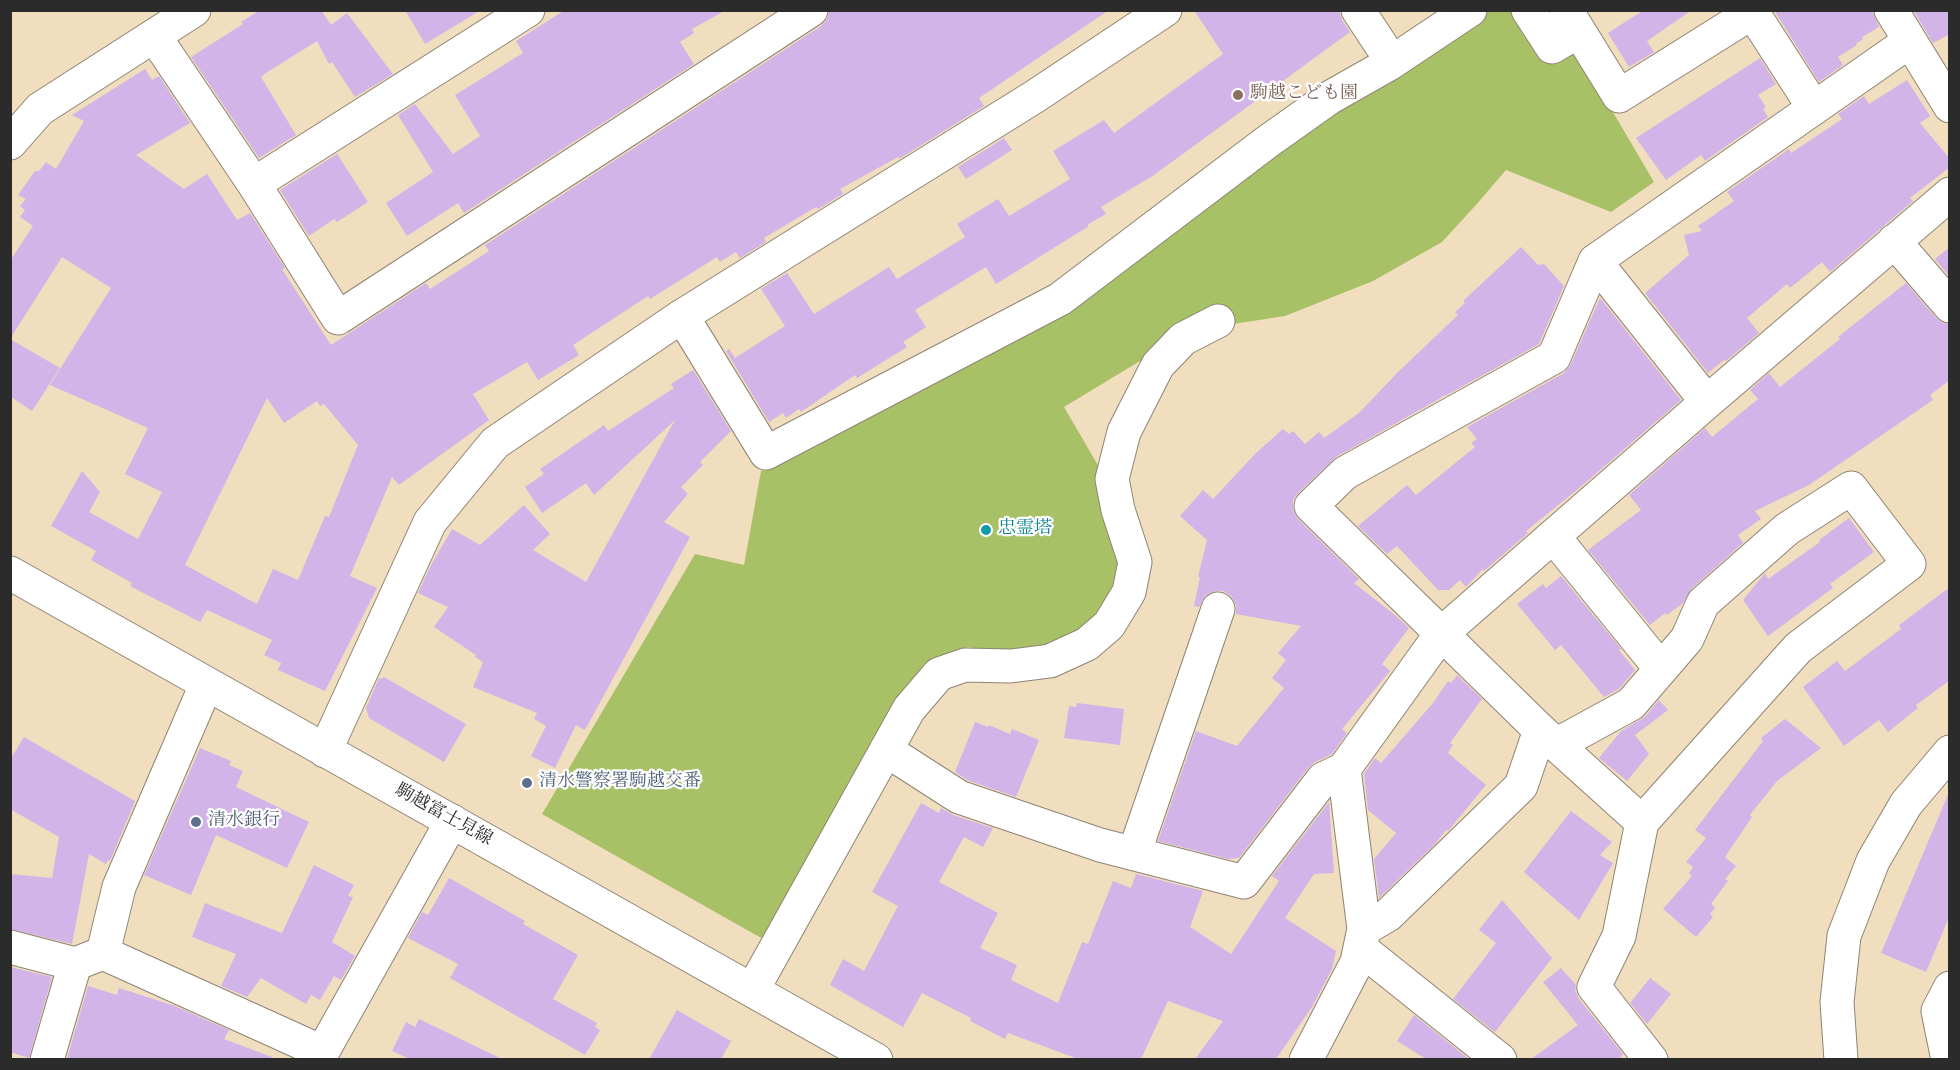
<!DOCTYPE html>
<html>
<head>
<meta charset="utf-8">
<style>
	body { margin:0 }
	#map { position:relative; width:1960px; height:1070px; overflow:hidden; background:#f0debe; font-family:Vollkorn,serif }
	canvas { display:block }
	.frame { position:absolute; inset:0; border:12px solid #2b2b2b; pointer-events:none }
</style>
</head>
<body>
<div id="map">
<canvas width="1960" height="1070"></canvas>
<div class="frame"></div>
</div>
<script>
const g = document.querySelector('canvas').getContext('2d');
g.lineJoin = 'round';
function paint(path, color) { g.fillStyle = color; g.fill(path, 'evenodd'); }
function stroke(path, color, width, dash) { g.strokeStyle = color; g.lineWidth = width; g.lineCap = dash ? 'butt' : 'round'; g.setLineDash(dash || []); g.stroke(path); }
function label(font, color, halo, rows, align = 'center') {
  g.font = font + ' Vollkorn,"Noto Serif JP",serif'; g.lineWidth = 4.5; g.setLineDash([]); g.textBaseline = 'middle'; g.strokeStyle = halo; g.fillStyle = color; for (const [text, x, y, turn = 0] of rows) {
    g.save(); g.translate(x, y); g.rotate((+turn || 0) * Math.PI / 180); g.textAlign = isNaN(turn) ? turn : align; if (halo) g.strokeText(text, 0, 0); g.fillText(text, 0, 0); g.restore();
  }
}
paint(new Path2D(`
	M1488,11H1517L1576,49L1654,182L1611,212L1506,170L1475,206L1442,242L1373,281L1285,316L1233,324L1192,346L1163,379L1140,361L1064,407L1099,467L1121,557L1110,594L1092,622L1066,643L1026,657L968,647L924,664L888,720L770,943L542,814L695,554L744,565L761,471L1068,309L1329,114Z`), '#a8c166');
paint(new Path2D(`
	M260,10H321L331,25L347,13L393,74L355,97L332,62L329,64L317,41L269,71L261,77L296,135L259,158L191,57L243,24L241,22Z
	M405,10H481L425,44Z
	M565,10H726L692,29L694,33L680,42L694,64L464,213L458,203L407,236L386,203L433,172L398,115L415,104L453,154L480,136L455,95L523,53L516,41Z
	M829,10H1109L979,98L984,106L899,159L898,157L840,189L843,194L818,209L816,207L764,238L766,242L740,258L736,252L720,262L717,257L650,299L648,296L573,345L579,355L538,380L527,362L473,394L489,420L399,485L392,477L350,576L377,588L325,691L278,670L281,663L264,655L272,640L207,610L200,622L130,586L132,583L91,560L96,551L51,526L82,471L100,492L89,512L138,539L162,492L125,474L148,428L50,385L111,288L62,257L10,339V261L33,226L20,217L25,210L20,206L26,199L18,195L35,171H39L46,162L56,169L84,121L72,115L145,69L152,80L159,76L190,123L136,155L184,189L207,174L237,220L250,213L285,268L282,269L331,345L426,283L430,289L489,251L485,245L821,26L827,19ZM267,398L284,423L317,401L320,406L324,404L358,445L329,517L325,516L298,580L273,569L257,604L185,565Z
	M1194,10H1339L1342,20L1350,32L1154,175L1101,207L1106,214L1087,225L1089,226L996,284L986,267L915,310L926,327L903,342L907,347L857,378L855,375L801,412L799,409L786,418L783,413L769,422L726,351L729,349L735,358L785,326L761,289L787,273L814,314L889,267L897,279L965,237L957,224L998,199L1009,216L1070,179L1053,151L1104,120L1114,133L1223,54Z
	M1644,10H1692L1647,41L1654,52L1629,67L1608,33Z
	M1774,10H1872L1879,27L1862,37L1863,39L1856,44L1857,45L1838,57L1843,65L1819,82Z
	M1913,10H1950V34L1933,43Z
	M1760,58L1776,84L1758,95L1766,107L1763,109L1768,117L1705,161L1701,155L1666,180L1636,138Z
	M1907,80L1930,116L1920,123L1950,159V167L1910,198L1913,201L1830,272L1822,262L1790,288L1787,284L1747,318L1759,333L1726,361L1724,360L1708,373L1645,293L1689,255L1684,235L1702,231L1698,226L1734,201L1727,192L1789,149L1791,153L1842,119L1838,114L1864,96L1869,104Z
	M1004,138L1012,150L966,179L958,167Z
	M337,154L368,202L337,222L334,219L309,236L280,190Z
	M1521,247L1538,265L1544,264L1564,286L1539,344L1445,396L1444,395L1439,399L1336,457L1298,493L1293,500V510L1298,519L1359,579L1354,583L1395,615L1409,628L1382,664L1390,671L1342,729L1347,733L1332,754L1315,762L1308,768L1239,858L1228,859L1158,841L1196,731L1237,746L1284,688L1272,678L1286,660L1278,653L1301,626L1236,614V605L1232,597L1224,591H1215L1206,595L1199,607L1194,606L1200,577H1198L1207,540L1180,516L1203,490L1213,499L1256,453L1283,429L1289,434L1293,431L1305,444L1319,432L1324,438L1359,413L1397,373L1458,315L1455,312L1465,303L1463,301Z
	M1950,247V277L1935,259Z
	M1906,283L1936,318L1943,323L1950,324V380L1930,395L1933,400L1809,485L1755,511L1761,519L1738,535L1743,543L1691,589L1683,603L1667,615L1665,613L1650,625L1588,550L1641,510L1629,495L1705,428L1712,437L1758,399L1750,390L1769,373L1780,387L1840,339L1838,337Z
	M1601,299L1681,400L1577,490L1526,531L1528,533L1484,571L1483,569L1466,587L1460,580L1449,590H1438L1397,546L1387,554L1358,526L1407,485L1416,495L1475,447L1471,443L1477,439L1467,427L1564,373L1571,364L1599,300Z
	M10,339L60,368L32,411L10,396Z
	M693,370L731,431L700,462L703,465L681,487L688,494L664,522L690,537L585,730L576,725L555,768L531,756L546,726L534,719L537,713L473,687L483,662L475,657L476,655L434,627L448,607L418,593L431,565L452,529L480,545L524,505L550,534L533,550L586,582L675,420L594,495L586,483L542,513L525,487L544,474L540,469L604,425L608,431L674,388L671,384Z
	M1849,518L1874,552L1830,584L1833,588L1768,636L1743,600L1765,573L1768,579L1820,542L1819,540Z
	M1561,576L1621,649L1619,650L1635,670L1619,689L1604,697L1561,645L1555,650L1517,604L1543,584L1546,588Z
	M1950,587V680L1916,705L1918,708L1888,732L1879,720L1844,746L1803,687L1837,661L1845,671L1901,629L1899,625Z
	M1457,675L1482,699L1450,743L1453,745L1448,753L1486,785L1448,831L1446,830L1435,844L1379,898L1374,859L1396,833L1368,810L1364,774L1375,758L1381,763L1433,703L1448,681L1451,683Z
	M384,677L466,724L444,762L369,718L366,708L379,678L381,679Z
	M1659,700L1668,710L1635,735L1630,728L1649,754L1627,781L1599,758L1621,731L1645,717Z
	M1077,703L1124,709L1120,745L1064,738L1069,706L1076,707Z
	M1785,719L1821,748L1777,781L1750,815L1752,817L1725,857L1736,866L1725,879L1728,881L1711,904L1715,908L1710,914L1713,917L1696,937L1663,909L1692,876L1689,873L1693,867L1686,862L1706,838L1695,830L1763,741L1761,738Z
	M975,722L988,727L989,725L1010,734L1012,729L1039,740L1016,797L967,780L955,772Z
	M24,737L135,801L110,861L108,860L106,864L89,854L72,944L10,929V874L52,878L59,837L10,809V760Z
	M200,748L231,761L229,765L243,771L236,787L309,822L287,868L216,835L191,895L144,875Z
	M1950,790V915L1926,972L1881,953Z
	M1329,802L1334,873L1314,874L1285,918L1336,951L1332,969L1312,1007L1276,1059H1195L1223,1021L1168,1001L1141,1059H1078L1008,1033L1005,1039L970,1021L971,1018L922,993L903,1027L830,985L843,959L864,971L898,906L872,892L921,803L939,813L941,808L953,815L993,828L983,847L964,837L939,882L998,913L980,948L1017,965L1011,980L1058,1003L1082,942L1088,944L1113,881L1131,888L1136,874L1203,891L1190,927L1231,954L1279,881L1272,876Z
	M1571,811L1612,842L1600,855L1613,863L1579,920L1524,872Z
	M314,865L354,885L348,896L353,897L332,942L355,956L341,980L334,976L320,1000L311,995L306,1004L261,978L247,997L221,986L236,954L192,937L205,903L282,933Z
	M449,878L525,921L523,924L578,955L553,999L597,1023L595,1027L600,1030L585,1055L450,978L458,964L408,938L422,912L428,915Z
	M1502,900L1552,958L1495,1032L1453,999L1496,943L1479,930Z
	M10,967L52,977L29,1058L10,1052Z
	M1561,968L1576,985L1575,990L1579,999L1623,1054L1619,1059H1531L1578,1025L1543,982Z
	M1650,978L1671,994L1647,1024L1630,1003Z
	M88,986L117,995L119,988L175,1006L229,1030L224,1039L272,1057V1059H67Z
	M677,1010L731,1041L721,1059H649Z
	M1414,1015L1469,1059H1426L1397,1041Z
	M419,1019L502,1059H410L392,1051L406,1022L415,1027Z`), '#d3b4e8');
const minor = new Path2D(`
	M1358,10L1381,45
	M1528,10L1552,47L1579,31
	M1566,10L1619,96L1753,12
	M1751,10L1814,108
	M1891,10L1950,106
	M155,37L254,184L338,318L811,10
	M10,143L40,109L194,10
	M254,184L528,10
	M1894,241L1950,306
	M1595,261L1707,402
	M682,316L766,453L1060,299L1267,142L1329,98L1389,64L1470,10
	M1553,536L1661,669
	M1556,745L1631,704L1687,639L1703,603L1787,529L1851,488L1909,564L1798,648L1642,822L1619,936L1594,987L1651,1060
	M886,750L959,797L1100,845L1244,882L1323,779L1344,769
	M325,751L430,522L495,443L682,316L1034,97L1165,10
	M1642,822L1540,730L1311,506L1345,473L1554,357L1595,261L1910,41
	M1134,854L1218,609
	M1364,929L1388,915L1521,786L1540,730
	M10,947L75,964
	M1360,948L1500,1060
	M103,953L322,1052
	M753,989L909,709L939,674L965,665L1011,666L1050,661L1087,644L1109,625L1129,592L1135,562L1118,510L1112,479L1124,432L1158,365L1183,339L1218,321
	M47,1060L75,964L103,953L119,887L206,685
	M318,1060L452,821
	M1306,1060L1357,962L1364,929L1344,769L1441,634L1707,402L1950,194
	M1841,1060L1837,1002L1844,936L1873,861L1906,804L1950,752
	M1948,1060L1938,1011L1950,988`);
const major = new Path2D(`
	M10,573L876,1060`);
stroke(minor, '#8e8474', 35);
stroke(major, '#8e8474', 35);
stroke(minor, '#fff', 33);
stroke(major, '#fff', 33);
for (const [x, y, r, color] of [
	[1238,95,6,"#8d6e63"],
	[986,530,6,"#0f9aa8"],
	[527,783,6,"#5c6f8a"],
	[196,822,6,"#5c6f8a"]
]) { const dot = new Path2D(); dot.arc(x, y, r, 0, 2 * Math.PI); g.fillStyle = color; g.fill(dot); stroke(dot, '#fff', 2); }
label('18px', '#785e54', '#fff', [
	["駒越こども園",1250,95]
], 'left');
label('18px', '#0d838f', '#fff', [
	["忠霊塔",998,530]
], 'left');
label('18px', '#4e5e75', '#fff', [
	["清水警察署駒越交番",539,783],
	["清水銀行",208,822]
], 'left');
label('18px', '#2b2b2b', '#fff', [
	["駒越富士見線",443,816,29]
]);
</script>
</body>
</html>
